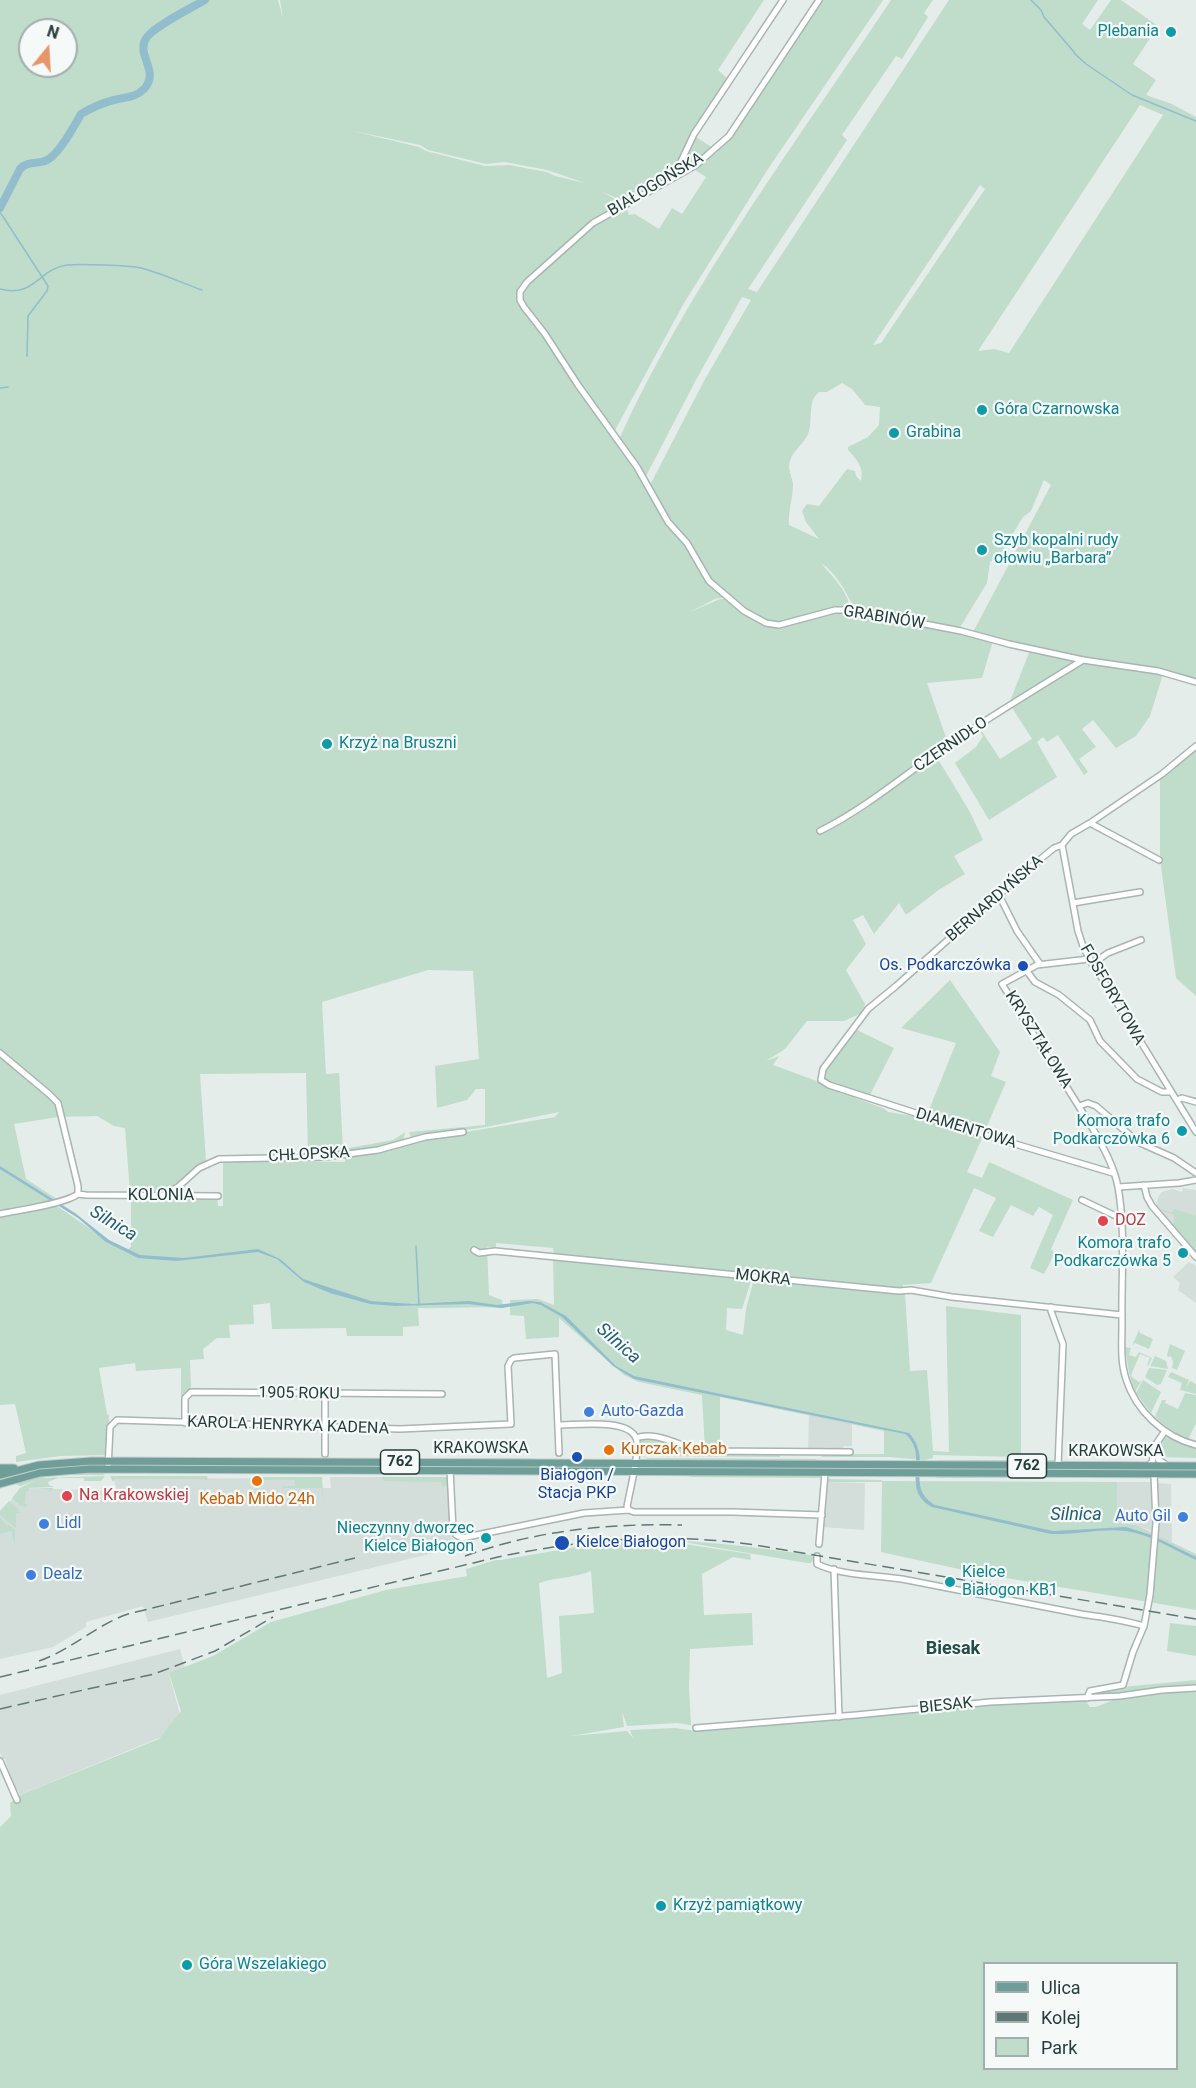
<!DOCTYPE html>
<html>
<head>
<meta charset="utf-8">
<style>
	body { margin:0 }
	#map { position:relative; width:1196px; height:2088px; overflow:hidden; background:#e5edea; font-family:Roboto,sans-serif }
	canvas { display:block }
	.legend { position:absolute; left:983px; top:1962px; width:195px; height:108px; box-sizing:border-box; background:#f5f9f8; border:2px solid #a2aeac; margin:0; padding:8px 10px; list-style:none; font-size:18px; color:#253d3a }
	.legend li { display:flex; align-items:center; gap:12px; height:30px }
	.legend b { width:30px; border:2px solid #a2aeac }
	.north { position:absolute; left:18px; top:18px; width:60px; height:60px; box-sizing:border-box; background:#f5f9f8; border:2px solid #a2aeac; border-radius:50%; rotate:18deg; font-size:16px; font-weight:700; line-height:24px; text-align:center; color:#253d3a }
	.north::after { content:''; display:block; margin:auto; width:21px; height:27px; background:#e6966a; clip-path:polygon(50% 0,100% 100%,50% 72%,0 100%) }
</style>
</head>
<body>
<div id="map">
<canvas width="1196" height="2088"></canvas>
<ul class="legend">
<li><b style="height:8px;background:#6d9e97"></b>Ulica</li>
<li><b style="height:8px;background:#607875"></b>Kolej</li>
<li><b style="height:16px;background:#c0dccb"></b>Park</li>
</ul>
<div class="north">N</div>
</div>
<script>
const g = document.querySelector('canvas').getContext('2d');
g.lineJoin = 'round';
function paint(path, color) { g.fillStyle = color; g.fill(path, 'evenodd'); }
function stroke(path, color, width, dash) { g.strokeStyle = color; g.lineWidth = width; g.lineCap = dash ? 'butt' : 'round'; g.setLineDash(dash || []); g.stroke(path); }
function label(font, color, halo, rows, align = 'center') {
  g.font = font + ' Roboto,sans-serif'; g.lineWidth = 4.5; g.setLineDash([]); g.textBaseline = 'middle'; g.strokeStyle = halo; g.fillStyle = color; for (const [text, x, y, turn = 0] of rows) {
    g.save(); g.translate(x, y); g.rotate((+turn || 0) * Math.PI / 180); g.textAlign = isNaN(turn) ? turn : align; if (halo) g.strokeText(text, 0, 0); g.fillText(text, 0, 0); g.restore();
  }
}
paint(new Path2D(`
	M1183,1188L1196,1190V1252L1162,1214V1211L1155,1207L1159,1196L1162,1192L1172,1189L1182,1192Z
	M1189,1262L1196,1266V1303L1178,1290L1180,1283L1173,1277Z
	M809,1415L852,1424V1446H844L841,1450H808Z
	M330,1477H448L452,1546L450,1549L148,1622L143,1606L86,1622V1627L53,1647L0,1659V1514L21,1488L117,1491L114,1479L296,1478L322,1488H331Z
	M828,1482L865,1483L864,1530L822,1527Z
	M1117,1482H1151L1152,1531L1136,1525L1117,1523Z
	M1158,1483L1171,1484L1172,1543L1159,1536Z
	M180,1649L185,1668L169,1674L180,1715L161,1737L20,1795L18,1790L15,1791L5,1759H3L0,1753V1695Z`), '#d3ddd9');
paint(new Path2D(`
	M0,0H278L283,18L280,0H764L718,70L729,80L693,135L713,148L695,163L625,202L601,191L622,203L591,222L583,230H587L626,206L629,215L635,214L659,229L672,208L682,214L706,177L692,168L713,154L731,136L821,0H883L768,169L684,303L614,432L593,402L591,404L633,464L662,517L686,544L706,578L726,597L715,599L690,612L720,599H727L757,621L780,626L835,611H853L860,627L854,612L910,623L909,621L855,609C846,593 837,573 821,563C831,575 848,591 850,608L834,609L780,623L764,621L754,617L729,598L707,576L694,548L670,522L649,487L705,379L751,300L742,297L696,380L645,478L619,439C691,282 796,143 891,0H933L924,13L928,17L902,59L896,56L842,135L847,140L748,289L757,292L949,0H1098L1082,24L1090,30L1111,0H1121L1158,26L1133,64L1156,80L1146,95L1172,104L1196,117V680L1159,670L1080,658L973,632L1051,485L1044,480L1031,511L1023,517L1001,553L990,562L987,583L959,629L922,623L923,625L957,631L993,641L982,678L927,683L948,743L876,794L888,788L936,756L970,812L983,840L954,856L965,874L940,889L906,915L899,903L874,934L863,915L853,920L866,944L846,970L865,1004L862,1013L844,1021H807L785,1049L766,1061L779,1056L773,1065L855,1095V1098L883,1108L888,1112L925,1118L983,1136L967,1172L982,1178L989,1162L1073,1200L1051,1249L1055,1253L1044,1274L1030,1268L1053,1215L1039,1207L1033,1216L1011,1205L993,1237L979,1231L996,1198L974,1188L931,1283L903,1285V1290L554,1255L553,1248L496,1243V1247H487L489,1295L502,1300L503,1308C474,1306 447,1309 418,1308L419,1326L403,1327V1336H347L346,1328L272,1329L270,1303L253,1305L254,1324L229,1325L230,1338H217L203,1349L204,1359L190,1360L191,1387L183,1398H181V1368L136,1371L135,1363L99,1368L107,1414L109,1415L108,1451L105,1455L61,1456L16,1462V1456L26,1453L15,1404L0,1405V1218L57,1206C80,1221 101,1239 127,1250L131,1247V1197H217L218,1206H223V1160L345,1162V1158L376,1152L424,1139L555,1117L559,1112L486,1127L411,1138L409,1132L485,1125V1089H476L467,1100L437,1108L435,1066L479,1059L473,971L428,970L322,1002L326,1074L339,1073L343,1149L393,1140L405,1132L403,1142L333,1155L308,1154L306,1073L200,1074L206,1161L169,1189L161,1192H130L125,1128L114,1126L97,1116L58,1117L14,1124L26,1179L57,1199L0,1210ZM30,30H66V66H30ZM1140,105L1163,115L1009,353L994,349L978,351ZM349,130L420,145L428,150L486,164L505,162L547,170L585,183L555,176L547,172L509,165L485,166L426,151L419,147ZM980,185L985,189L881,343L873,345ZM842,383L852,389L865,405L880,407L879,425L868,437L848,447V450C857,460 864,467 861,481L856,476L855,471L847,469L819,506L807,504L802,511L806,522L819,539L789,525C788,511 793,498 793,484C792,476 787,469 790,461C794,448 806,443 809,431C813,417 807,402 819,392H827Z
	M1030,650L1077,661L1009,704Z
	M1082,662L1163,674L1150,716L1136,736L1116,748L1093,720L1082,729L1096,747L1079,759L1088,772L1084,775L1058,735L1047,742L1043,737L1037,742L1057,777L989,820L955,763L976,747L983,736L978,729L955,743L979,727L1000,759L1032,739L1011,706Z
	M1196,742V996L1176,978L1160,859V773Z
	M950,980L1000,1052L991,1076L1006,1082L984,1133L927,1115L956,1043L901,1028Z
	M855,1029L894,1048L870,1095L830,1083L824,1077L827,1068Z
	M1161,1209L1172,1213L1174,1209L1196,1216V1254L1160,1214L1164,1215L1167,1221L1174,1224V1215L1160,1210Z
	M553,1258L752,1278L742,1309L727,1308L726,1330L743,1335L746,1309L754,1279L905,1293L910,1371L927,1370L933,1451L949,1452L946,1306L1021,1315V1457L933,1455V1458L924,1460L889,1457H821L824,1454H884V1431L720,1397V1451L705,1450L702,1395L639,1382L624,1375L559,1318V1337L526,1339L524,1316L510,1315V1300L538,1299L554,1305Z
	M1139,1330L1140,1333L1153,1339L1149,1349L1135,1343L1132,1346Z
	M1170,1344L1185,1351L1177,1370L1172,1368L1173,1362L1171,1356L1168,1357L1167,1355Z
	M1125,1347L1131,1348L1129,1355L1136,1357L1139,1352L1152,1358L1148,1366L1147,1365L1150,1358L1140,1354L1131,1375L1132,1377L1139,1382L1142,1380L1135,1392L1129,1373Z
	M1155,1356L1166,1361L1168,1369L1150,1366Z
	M1149,1368L1167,1370L1161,1384L1157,1385L1145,1377Z
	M1171,1372L1189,1380L1186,1388L1190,1381L1196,1384V1394L1180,1390L1182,1383L1168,1377Z
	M1143,1380L1161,1392L1151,1413L1136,1393Z
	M1185,1393L1196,1395V1423L1188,1440L1168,1428L1155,1417L1162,1400H1166L1165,1403L1178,1409Z
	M651,1436L697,1452L780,1453V1457L649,1456L639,1452L641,1440Z
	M1169,1436L1196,1447V1458L1160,1457L1163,1439Z
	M640,1455L648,1458L817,1459L815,1461H708L648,1459Z
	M289,1458H513L539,1459L290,1460Z
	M936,1460H1057L1056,1462L944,1463Z
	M274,1465L619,1466L563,1468L218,1466Z
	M708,1467H831V1470L647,1468Z
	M923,1468H1143V1472L923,1470Z
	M101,1472L105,1475H56L41,1478L105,1476L101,1481H84V1478H58L48,1482L49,1485L54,1487H25L54,1488L49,1492V1489L29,1488V1491L26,1492L25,1504H28L26,1507L21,1506L12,1498L20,1488L36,1480L21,1486L17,1485L16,1483C39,1470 75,1473 101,1472Z
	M699,1475L821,1476L823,1478L687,1477Z
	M110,1476H207L208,1479L205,1481V1479H115L113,1482Z
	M938,1476H1051L1066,1478H936Z
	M260,1477H322L324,1507L322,1488H283V1486H295V1480H261Z
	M381,1477H448V1482L446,1486H442L441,1482L384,1481Z
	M827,1479L882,1480V1481L1117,1482V1523L1136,1525L1196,1554V1610L977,1573L881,1552L882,1482H828Z
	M9,1501L19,1510V1513H16V1528L0,1515V1511Z
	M0,1517L7,1526L9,1525L15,1530V1545L11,1531L0,1534Z
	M623,1539C689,1539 751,1546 817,1556L811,1563H807L678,1541L638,1542L624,1546L638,1543H678L750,1554L751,1560L733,1557L702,1574L704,1615L752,1613L753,1645L690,1649L689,1687L691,1725L677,1723L627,1726L622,1712L624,1727L571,1736L627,1731L633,1738L630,1730L675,1728L696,1731L793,1723L1036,1700L1084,1699L1090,1707H1096L1118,1698L1196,1689V2088H0V1827L11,1816L10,1803L18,1796L159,1739L181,1711L169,1673L213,1656L271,1622L386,1590L467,1576L466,1569L496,1560H501L582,1546L622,1542ZM591,1571L594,1613L559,1616L562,1673L547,1678L539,1583C556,1577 575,1578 591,1571ZM984,1964H1176V2068H984Z
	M1170,1623L1196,1626V1656L1167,1651Z
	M1196,1680V1686L1092,1696L1090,1694L1092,1692L1122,1687Z`), '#c0dccb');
paint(new Path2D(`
	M0,1166L75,1213L109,1240L140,1255L184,1258L258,1249L280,1259L303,1279L371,1301L413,1304L469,1301L497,1305L528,1301L540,1302L566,1316L616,1366L634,1376L909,1433C934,1461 904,1486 935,1505L1053,1531L1126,1527L1151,1535L1196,1557V1560C1174,1550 1150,1534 1126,1531C1101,1528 1076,1535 1051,1534L932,1507C899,1489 931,1455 905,1434L634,1379L613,1366L562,1317L541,1305L533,1303L502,1308L469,1304L395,1306L370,1304L330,1293L304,1282L277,1259L258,1252L176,1261L138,1258L106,1242L78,1218L0,1169Z`), '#92bdcd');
stroke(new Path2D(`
	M1031,0L1041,10L1044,17L1074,52
	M1074,53L1085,63
	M1086,64L1132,95L1196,121
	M0,212L1,214
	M2,215L48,286L47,291L28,316L27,356
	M0,289C35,298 38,269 67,265C81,264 127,265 141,268C161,273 182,283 202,290
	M0,388L8,387
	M416,1246L419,1305`), '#92bdcd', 1.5);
stroke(new Path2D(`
	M0,208L20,169C28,160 38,165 47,160C58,155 75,125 81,114C91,108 102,103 114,100C125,97 135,98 144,89C161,71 134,54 147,37C155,26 191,8 205,0`), '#92bdcd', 8);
const minor = new Path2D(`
	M819,0L729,136L696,165L593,223L527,282L520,292V300L524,307L545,334L578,385L637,467L668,522L687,543L709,581L744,611L766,623L779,625L835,610H852L961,631L1009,644L1083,660L1158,671L1196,682
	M678,175L677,170L694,134L783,0
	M1090,823L1159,860
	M820,831C864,809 902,777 942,749C988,718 1036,689 1083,660
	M1062,845L1078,931L1084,949L1196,1132
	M999,895L1017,931L1040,964
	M1073,903L1140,892
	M1089,959L1037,965L1002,984L1093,1129C1103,1147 1114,1166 1118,1187C1126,1232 1121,1280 1122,1324C1122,1342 1120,1361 1126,1379C1136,1411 1164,1437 1196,1445
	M1092,964L1108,953L1141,940
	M1026,970L1035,982L1059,995L1090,1020L1100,1041L1137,1079L1162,1092H1171
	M0,1053L49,1094L58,1103L78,1186V1194
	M1177,1100L1182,1098L1196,1102
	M1079,1106L1088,1103L1096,1106L1138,1142L1174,1158L1196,1173
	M1113,1173L968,1130L829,1085L821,1080L823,1069L868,1009L896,986L1021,875L1054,848L1062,845L1071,834L1090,823L1162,774L1196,746
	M1144,1185L1147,1197L1152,1206L1196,1257
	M1118,1187L1179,1183L1196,1180
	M163,1195L178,1187L199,1168L219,1159L325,1157L378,1150L425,1137L463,1132
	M1082,1200L1120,1218
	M0,1214C18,1210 65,1204 78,1194L86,1195L218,1196
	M474,1250L479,1253L495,1251L899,1291L911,1290L952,1297L1122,1315
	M1051,1307V1311L1063,1344L1058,1466
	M185,1423V1398L191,1392L442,1394
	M558,1425C577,1425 628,1418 636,1438C641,1449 629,1493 627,1507L629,1510
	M636,1438C657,1430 682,1448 703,1451L850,1452
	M1158,1443V1459L1166,1465
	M325,1454V1394
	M1148,1466L1152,1462L1156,1444L1165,1431
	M108,1469L110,1427L117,1420L400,1429L511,1424L508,1366L511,1360L514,1358L555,1354L559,1453
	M450,1470L453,1529L456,1535L462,1538L584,1513L629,1510L634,1512H733L822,1515
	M819,1544L825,1473
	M817,1556V1564C841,1576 880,1575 907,1580C965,1591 1023,1603 1081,1614C1103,1617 1123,1620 1144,1626
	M834,1569L839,1717
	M1087,1698L1090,1691L1123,1685L1133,1652L1144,1626L1150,1595L1156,1523L1154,1474
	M696,1728L856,1715L990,1702L1120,1696L1162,1690L1196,1688
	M0,1761L17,1800`);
const major = new Path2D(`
	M0,1468H14
	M0,1475L39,1465L92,1461L1196,1466
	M0,1484L40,1473L90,1469L1196,1474`);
stroke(minor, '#a8b5b2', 8);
stroke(major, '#c2c9c8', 9);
stroke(minor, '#fff', 5);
stroke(major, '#6d9e97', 7);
stroke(new Path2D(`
	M465,1556C534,1531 608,1523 682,1525
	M39,1661C71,1650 96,1625 128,1614L355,1558
	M0,1677L498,1557C585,1539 666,1532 755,1545L1196,1619
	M0,1709L154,1674L215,1651L273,1617`), '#607875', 1.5, [12, 6]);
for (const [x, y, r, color] of [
	[1171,32,6,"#0f9aa8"],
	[982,410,6,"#0f9aa8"],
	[894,433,6,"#0f9aa8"],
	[982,550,6,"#0f9aa8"],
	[327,744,6,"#0f9aa8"],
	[1023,966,6,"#1a4fb4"],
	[1182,1131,6,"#0f9aa8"],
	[1103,1221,6,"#e0444e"],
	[1183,1253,6,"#0f9aa8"],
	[589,1412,6,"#3f7fe0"],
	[609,1450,6,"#e8710a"],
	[577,1457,6,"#1a4fb4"],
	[257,1481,6,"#e8710a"],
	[67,1496,6,"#e0444e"],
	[1183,1517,6,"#3f7fe0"],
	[44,1524,6,"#3f7fe0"],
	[486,1538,6,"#0f9aa8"],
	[562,1543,8,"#1a4fb4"],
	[31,1575,6,"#3f7fe0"],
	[950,1582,6,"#0f9aa8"],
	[661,1906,6,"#0f9aa8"],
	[187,1965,6,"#0f9aa8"]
]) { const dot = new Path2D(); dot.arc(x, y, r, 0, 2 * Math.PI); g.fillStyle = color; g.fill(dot); stroke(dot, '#f5f9f8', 2); }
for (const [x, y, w] of [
	[400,1462,39],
	[1027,1466,39]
]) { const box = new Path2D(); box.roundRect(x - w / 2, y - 12, w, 24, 4.5); g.fillStyle = '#f5f9f8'; g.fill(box); stroke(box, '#253d3a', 1.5); }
label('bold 15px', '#253d3a', null, [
	["762",400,1462],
	["762",1027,1466]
]);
label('16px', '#0d838f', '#f5f9f8', [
	["Plebania",1159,32,"right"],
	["Góra Czarnowska",994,410],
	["Grabina",906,433],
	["Szyb kopalni rudy",994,541],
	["ołowiu „Barbara”",994,559],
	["Krzyż na Bruszni",339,744],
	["Komora trafo",1170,1122,"right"],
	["Podkarczówka 6",1170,1140,"right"],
	["Komora trafo",1171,1244,"right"],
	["Podkarczówka 5",1171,1262,"right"],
	["Nieczynny dworzec",474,1529,"right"],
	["Kielce Białogon",474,1547,"right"],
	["Kielce",962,1573],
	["Białogon KB1",962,1591],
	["Krzyż pamiątkowy",673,1906],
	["Góra Wszelakiego",199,1965]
], 'left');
label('16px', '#253d3a', '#f5f9f8', [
	["BIAŁOGOŃSKA",656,185,-31],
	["GRABINÓW",884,618,9],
	["CZERNIDŁO",951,745,-34],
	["BERNARDYŃSKA",995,899,-41],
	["FOSFORYTOWA",1112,995,60],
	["KRYSZTAŁOWA",1038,1040,58],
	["DIAMENTOWA",966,1129,17],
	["CHŁOPSKA",309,1155,-3],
	["KOLONIA",161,1196],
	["MOKRA",763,1278,6],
	["1905 ROKU",299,1394,1],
	["KAROLA HENRYKA KADENA",288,1426,2],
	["KRAKOWSKA",481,1449],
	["KRAKOWSKA",1116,1452],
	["BIESAK",946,1706,-6]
]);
label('16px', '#164399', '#f5f9f8', [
	["Os. Podkarczówka",1011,966],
	["Białogon /",577,1476,"center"],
	["Stacja PKP",577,1494,"center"],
	["Kielce Białogon",576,1543,"left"]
], 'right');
label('16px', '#be3a42', '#f5f9f8', [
	["DOZ",1115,1221],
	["Na Krakowskiej",79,1496]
], 'left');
label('16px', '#366cbe', '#f5f9f8', [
	["Auto-Gazda",601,1412],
	["Auto Gil",1171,1517,"right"],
	["Lidl",56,1524],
	["Dealz",43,1575]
], 'left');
label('16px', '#c56008', '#f5f9f8', [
	["Kurczak Kebab",621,1450],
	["Kebab Mido 24h",257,1500,"center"]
], 'left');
label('italic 18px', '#245e74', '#f5f9f8', [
	["Silnica",113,1224,31],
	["Silnica",618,1344,41],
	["Silnica",1076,1515]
]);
label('bold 18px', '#234e48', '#f5f9f8', [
	["Biesak",953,1649]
]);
</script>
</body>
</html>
